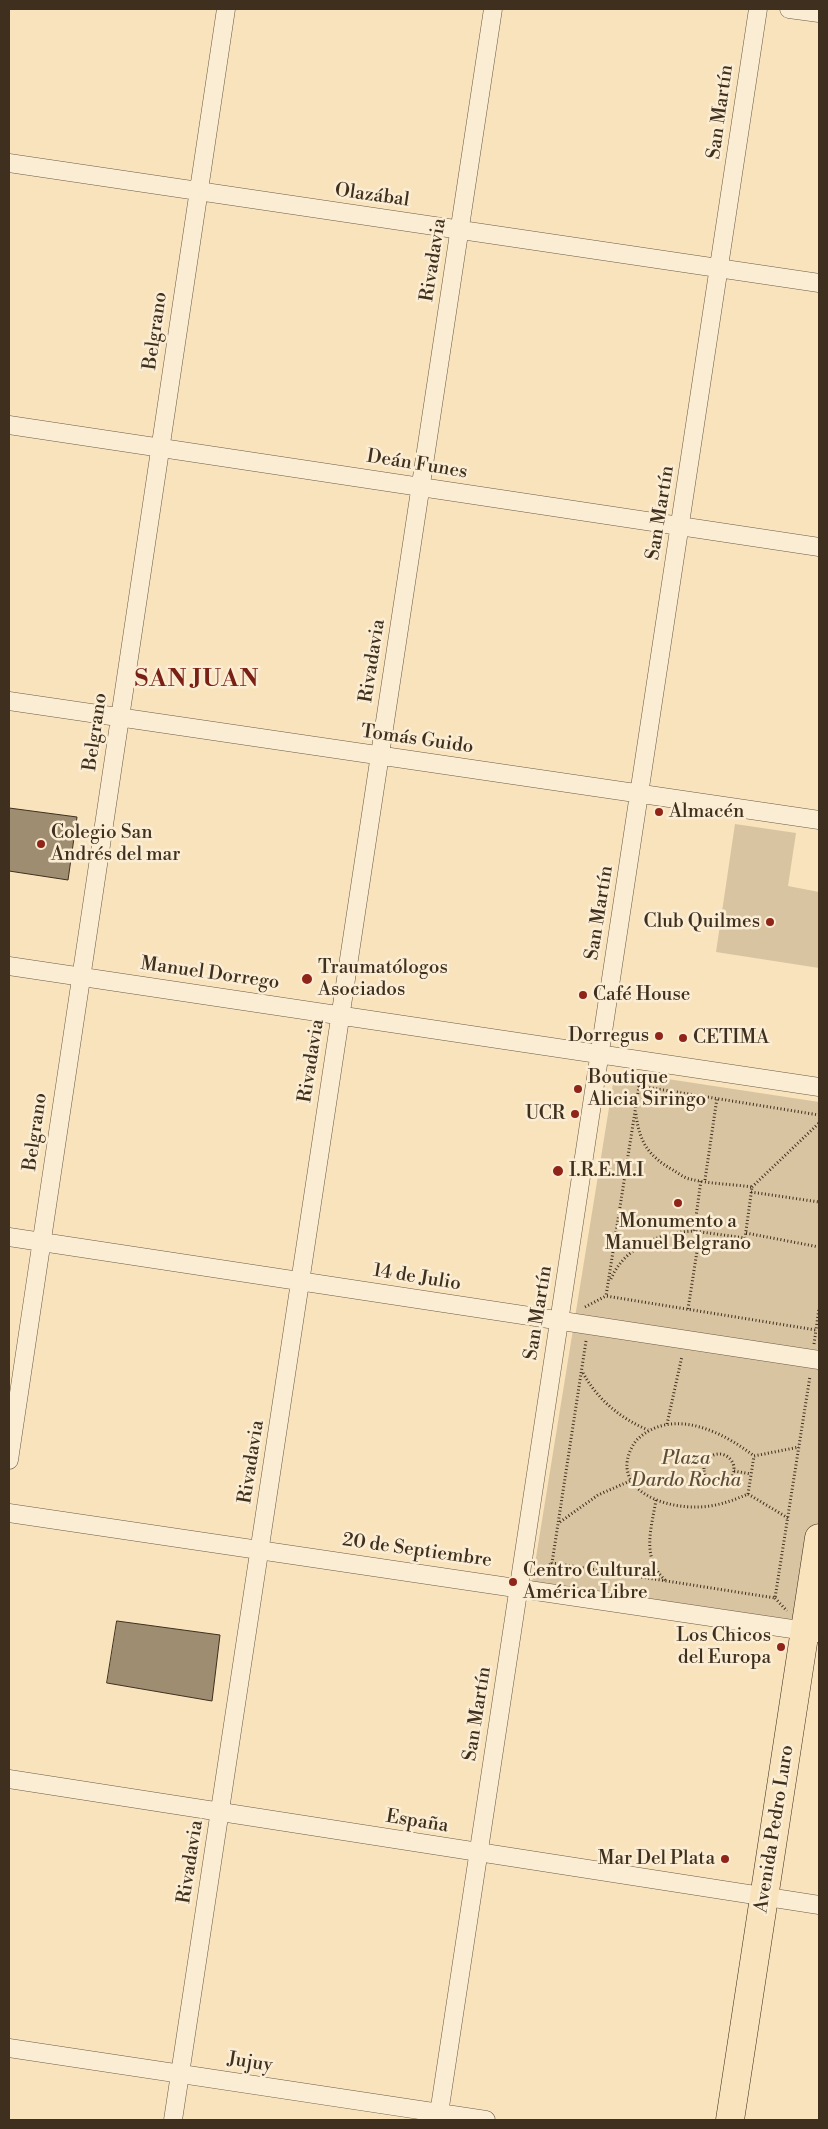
<!DOCTYPE html>
<html>
<head>
<meta charset="utf-8">
<style>
	body { margin:0 }
	#map { position:relative; width:828px; height:2129px; overflow:hidden; background:#f8e3bd; font-family:"Libre Bodoni",serif }
	canvas { display:block }
	.frame { position:absolute; inset:0; border:10px solid #3f2f1e; pointer-events:none }
</style>
</head>
<body>
<div id="map">
<canvas width="828" height="2129"></canvas>
<div class="frame"></div>
</div>
<script>
const g = document.querySelector('canvas').getContext('2d');
g.lineJoin = 'round';
function paint(path, color) { g.fillStyle = color; g.fill(path, 'evenodd'); }
function stroke(path, color, width, dash) { g.strokeStyle = color; g.lineWidth = width; g.lineCap = dash ? 'butt' : 'round'; g.setLineDash(dash || []); g.stroke(path); }
function label(font, color, halo, rows, align = 'center') {
  g.font = font + ' "Libre Bodoni",serif'; g.lineWidth = 5; g.setLineDash([]); g.textBaseline = 'middle'; g.strokeStyle = halo; g.fillStyle = color; for (const [text, x, y, turn = 0] of rows) {
    g.save(); g.translate(x, y); g.rotate((+turn || 0) * Math.PI / 180); g.textAlign = isNaN(turn) ? turn : align; if (halo) g.strokeText(text, 0, 0); g.fillText(text, 0, 0); g.restore();
  }
}
paint(new Path2D(`
	M735,824L796,833L788,886L819,892V968L716,952Z
	M615,1071L819,1102V1625L532,1582Z`), '#d9c4a2');
const building = new Path2D(`
	M9,808L77,817L68,880L9,871Z
	M117,1621L220,1635L212,1701L107,1683Z`);
paint(building, '#9f8d71');
stroke(building, '#3f2f1e', 1);
const street = new Path2D(`
	M789,9L819,13
	M9,163L819,283
	M9,425L819,547
	M9,701L819,820
	M9,966L819,1087
	M9,1237L819,1360
	M9,1460L226,9
	M9,1513L819,1633
	M9,1779L819,1905
	M9,2048L486,2120
	M173,2120L493,9
	M438,2120L758,9`);
const primary = new Path2D(`
	M730,2120L819,1538`);
stroke(street, '#6d5c46', 19);
stroke(primary, '#3f2f1e', 29);
stroke(new Path2D(`
	M628,1077L639,1086L819,1115
	M639,1086L606,1296L816,1330L819,1308
	M636,1114C639,1141 648,1156 673,1170C678,1173 684,1178 690,1179C708,1184 732,1184 752,1187L745,1238L694,1231L701,1180
	M705,1180L717,1098
	M752,1187L819,1123
	M751,1192L819,1202
	M746,1233L819,1247
	M611,1279C624,1247 661,1232 694,1231
	M585,1307L606,1296
	M688,1309L700,1232
	M586,1341L552,1563L775,1598L810,1376
	M814,1344L816,1330
	M583,1373C598,1400 620,1418 648,1430
	M667,1424L682,1356
	M704 1469a15 15 0 1 1 30 0a15 15 0 1 1-30 0Z
	M734,1471L751,1474
	M748,1494L754,1456
	M656,1500C651,1530 641,1558 666,1581
	M788,1518L748,1494C732,1501 715,1507 697,1507C672,1508 630,1497 627,1468C626,1458 632,1443 640,1437C675,1408 723,1432 754,1456L799,1447
	M560,1522L598,1495L630,1481
	M538,1573L552,1563
	M775,1598L787,1611`), '#3f2f1e', 3, [1, 2.5]);
stroke(street, '#faedd4', 18);
stroke(primary, '#f8e3bd', 28);
for (const [x, y, r, color] of [
	[659,812,5,"#8f2418"],
	[41,844,5,"#8f2418"],
	[770,922,5,"#8f2418"],
	[307,979,6,"#8f2418"],
	[583,995,5,"#8f2418"],
	[659,1036,5,"#8f2418"],
	[683,1038,5,"#8f2418"],
	[578,1089,5,"#8f2418"],
	[575,1114,5,"#8f2418"],
	[558,1171,6,"#8f2418"],
	[678,1203,5,"#8f2418"],
	[513,1582,5,"#8f2418"],
	[781,1647,5,"#8f2418"],
	[725,1859,5,"#8f2418"]
]) { const dot = new Path2D(); dot.arc(x, y, r, 0, 2 * Math.PI); g.fillStyle = color; g.fill(dot); stroke(dot, '#faedd4', 2); }
label('19px', '#3f2f1e', '#faedd4', [
	["San Martín",721,112,-82],
	["Olazábal",372,196,8],
	["Rivadavia",434,260,-81],
	["Belgrano",156,331,-82],
	["Deán Funes",417,465,9],
	["San Martín",661,513,-81],
	["Rivadavia",373,661,-81],
	["Belgrano",96,732,-82],
	["Tomás Guido",417,740,8],
	["San Martín",600,913,-81],
	["Manuel Dorrego",210,974,8],
	["Rivadavia",312,1061,-81],
	["Belgrano",36,1132,-82],
	["14 de Julio",417,1278,9],
	["San Martín",539,1313,-81],
	["Rivadavia",252,1462,-81],
	["20 de Septiembre",417,1551,8],
	["San Martín",478,1714,-81],
	["España",417,1822,9],
	["Avenida Pedro Luro",775,1829,-81],
	["Rivadavia",191,1862,-81],
	["Jujuy",250,2063,9]
]);
label('19px', '#3f2f1e', '#faedd4', [
	["Almacén",669,812],
	["Colegio San",51,833],
	["Andrés del mar",51,855],
	["Club Quilmes",760,922,"right"],
	["Traumatólogos",318,968],
	["Asociados",318,990],
	["Café House",593,995],
	["Dorregus",649,1036,"right"],
	["CETIMA",693,1038],
	["Boutique",588,1078],
	["Alicia Siringo",588,1100],
	["UCR",565,1114,"right"],
	["I.R.E.M.I",569,1171],
	["Monumento a",678,1222,"center"],
	["Manuel Belgrano",678,1244,"center"],
	["Centro Cultural",523,1571],
	["América Libre",523,1593],
	["Los Chicos",771,1636,"right"],
	["del Europa",771,1658,"right"],
	["Mar Del Plata",715,1859,"right"]
], 'left');
label('italic 19px', '#5e4d38', '#faedd4', [
	["Plaza",686,1459],
	["Dardo Rocha",686,1481]
]);
g.letterSpacing = '1px';
label('bold 24px', '#7a1f14', '#faedd4', [
	["SAN JUAN",197,680]
]);
g.letterSpacing = '0px';
</script>
</body>
</html>
